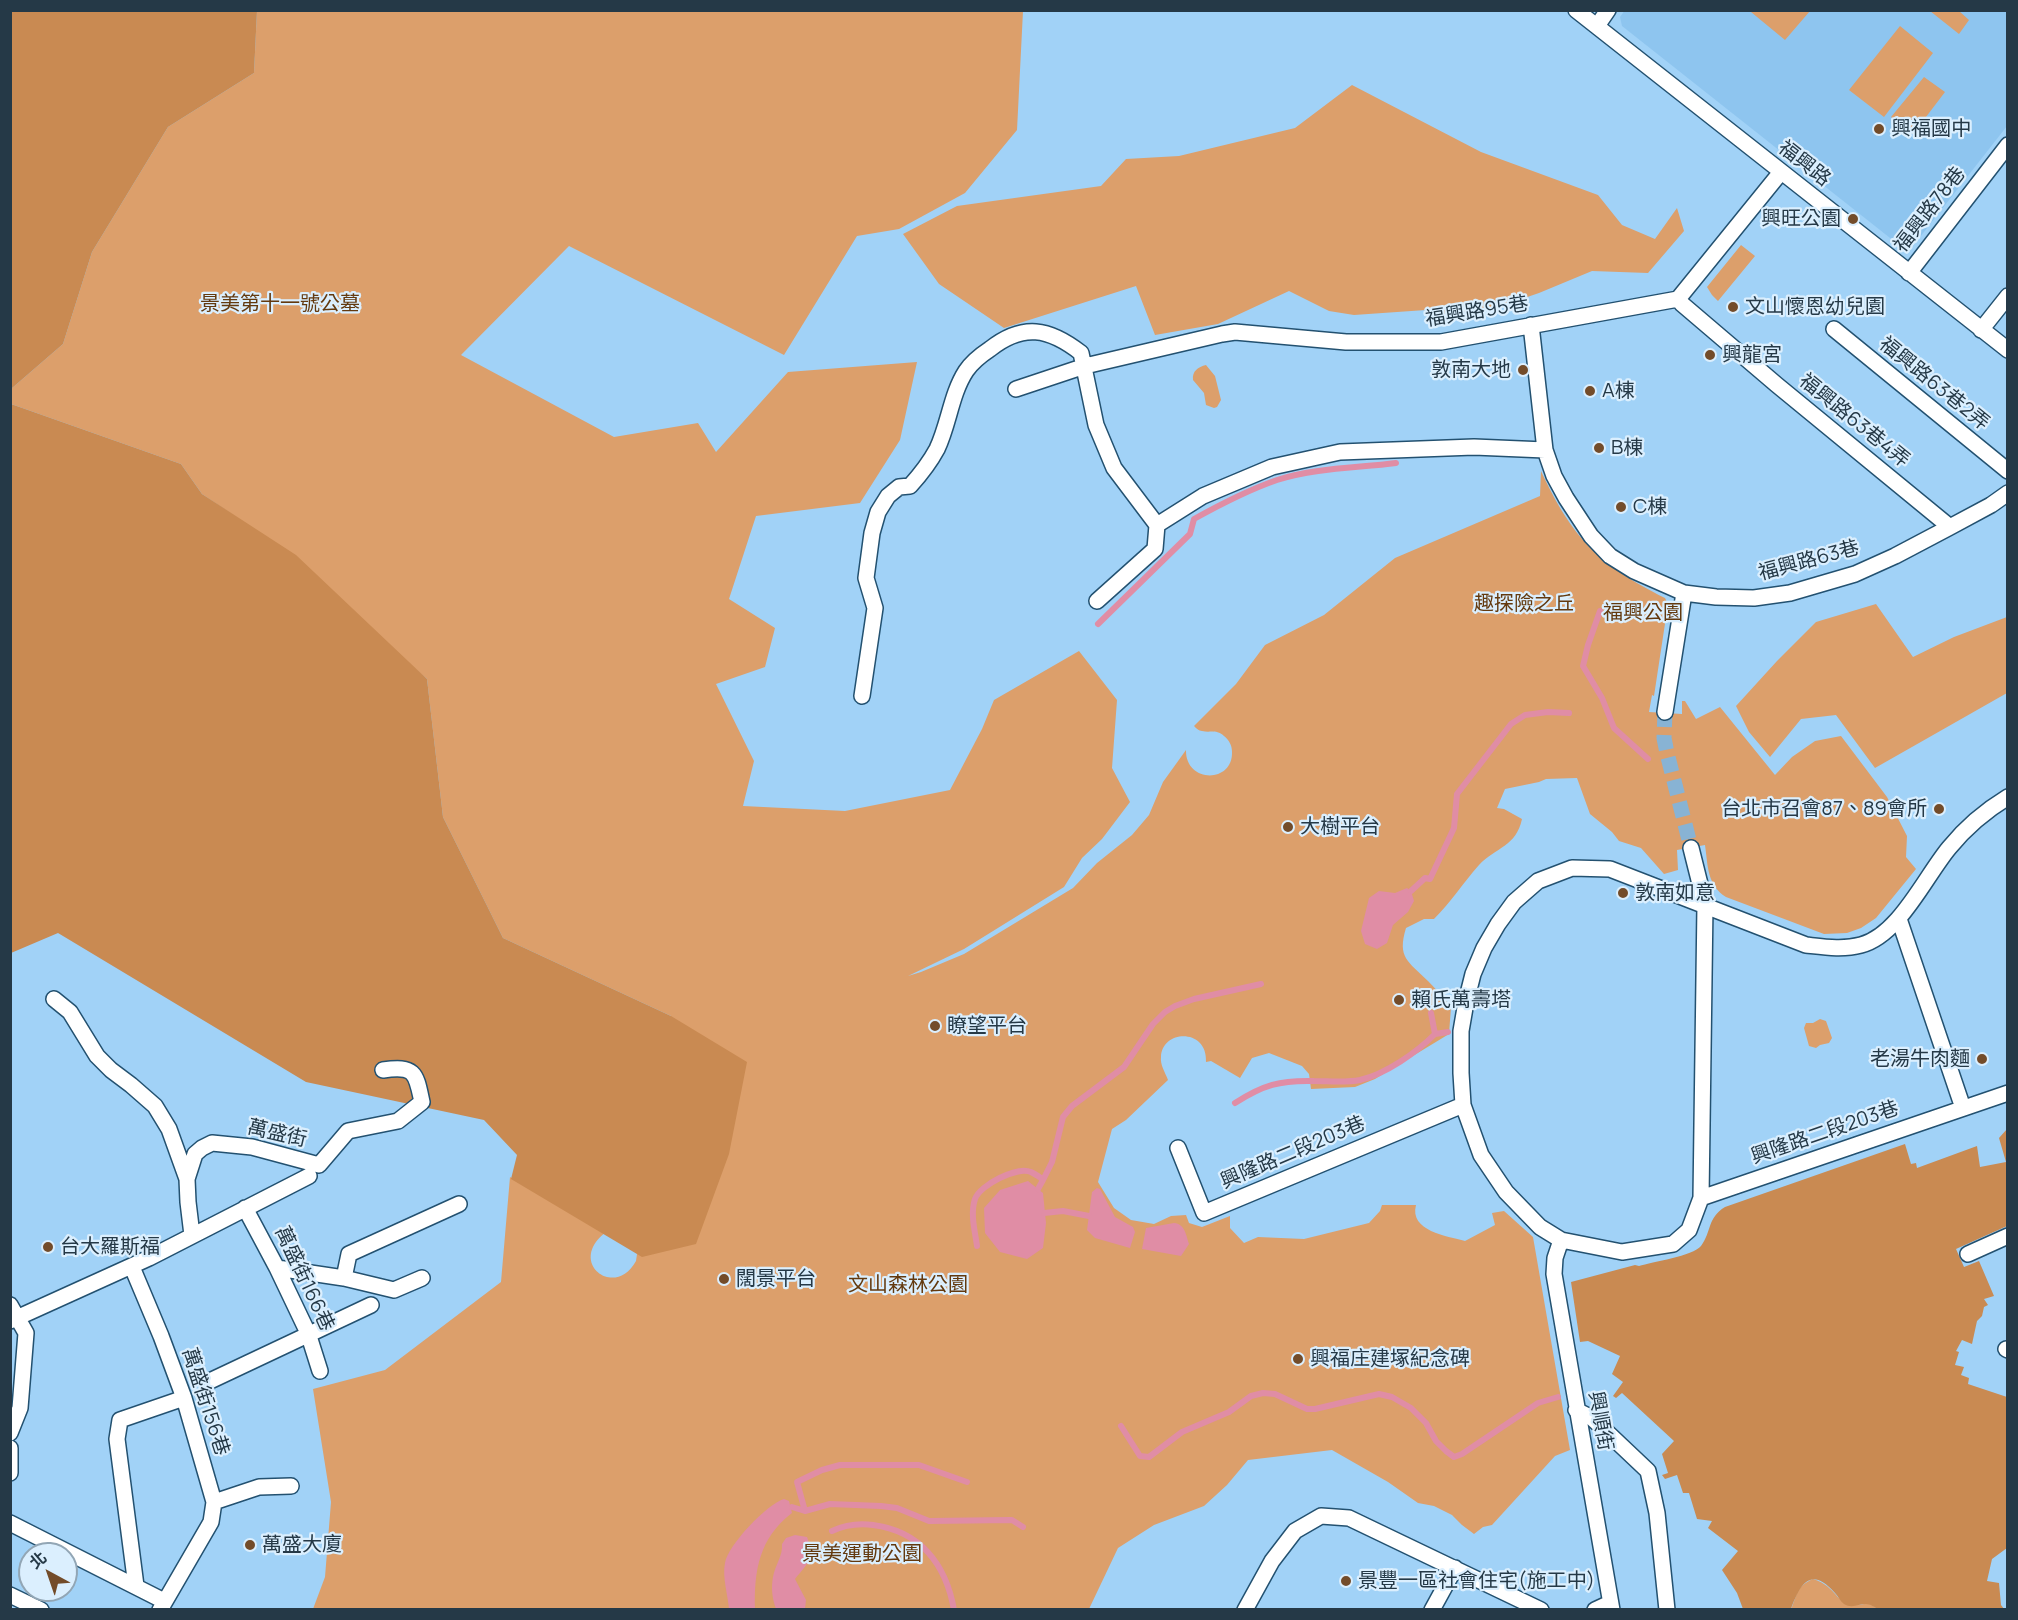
<!DOCTYPE html>
<html>
<head>
<meta charset="utf-8">
<style>
	body { margin:0 }
	#map { position:relative; width:2018px; height:1620px; overflow:hidden; background:#a1d2f7; font-family:Manrope,"Noto Sans TC",sans-serif }
	canvas { display:block }
	.frame { position:absolute; inset:0; border:12px solid #253947; pointer-events:none }
	.north { position:absolute; left:18px; top:1542px; width:60px; height:60px; box-sizing:border-box; background:#dbeffe; border:2px solid #92a6b5; border-radius:50%; rotate:320deg; font-size:16px; font-weight:700; line-height:24px; text-align:center; color:#253947 }
	.north::after { content:''; display:block; margin:auto; width:21px; height:27px; background:#734c2a; clip-path:polygon(50% 0,100% 100%,50% 72%,0 100%) }
</style>
</head>
<body>
<div id="map">
<canvas width="2018" height="1620"></canvas>
<div class="frame"></div>
<div class="north">北</div>
</div>
<script>
const g = document.querySelector('canvas').getContext('2d');
g.lineJoin = 'round';
function paint(path, color) { g.fillStyle = color; g.fill(path, 'evenodd'); }
function stroke(path, color, width, dash) { g.strokeStyle = color; g.lineWidth = width; g.lineCap = dash ? 'butt' : 'round'; g.setLineDash(dash || []); g.stroke(path); }
function label(font, color, halo, rows, align = 'center') {
  g.font = font + ' Manrope,"Noto Sans TC",sans-serif'; g.lineWidth = 4.5; g.setLineDash([]); g.textBaseline = 'middle'; g.strokeStyle = halo; g.fillStyle = color; for (const [text, x, y, turn = 0] of rows) {
    g.save(); g.translate(x, y); g.rotate((+turn || 0) * Math.PI / 180); g.textAlign = isNaN(turn) ? turn : align; if (halo) g.strokeText(text, 0, 0); g.fillText(text, 0, 0); g.restore();
  }
}
paint(new Path2D(`
	M1625,10L2007,11V126L1913,246L1904,249L1622,26L1620,17Z`), '#8ec5ef');
paint(new Path2D(`
	M1753,10H1810V11L1785,40L1751,12Z
	M257,11H1023L1017,130L965,193L899,229L857,236L784,355L569,246L461,355L614,437L698,423L716,452L788,372L917,362L900,440L860,503L756,516L729,599L775,628L765,667L716,684L754,761L743,806L845,811L950,790L982,729L994,700L1079,651L1117,700L1112,768L1130,802L1102,839L1082,858L1064,887L964,949L908,976L921,972L964,954L1073,888L1097,863L1132,835L1149,815L1163,782L1186,750C1185,783 1233,784 1232,752C1232,745 1229,740 1224,736C1216,729 1210,733 1202,731C1199,731 1196,728 1194,726L1236,684L1265,645L1324,615L1395,558L1540,496L1541,471C1572,538 1599,565 1665,598L1668,604L1654,696L1652,695L1649,712L1682,714V701H1685L1696,719L1720,707L1775,775L1792,757L1815,741L1841,736L1887,797L1907,836L1906,857L1916,869L1876,918L1861,928L1847,933L1824,934L1726,897C1707,885 1708,866 1705,845L1677,850L1678,870L1664,874L1641,848L1619,841L1612,832L1590,814L1577,778L1546,779L1539,782L1505,789L1497,808L1504,809L1522,819C1516,847 1496,847 1479,865C1463,883 1451,902 1434,919H1424L1406,928C1397,958 1408,961 1428,981C1436,989 1444,998 1451,1007L1449,1034L1375,1079L1355,1087L1311,1089L1309,1074L1302,1066L1269,1053L1252,1058L1240,1078L1211,1061L1206,1062C1208,1028 1162,1029 1161,1057C1160,1065 1165,1072 1168,1080L1126,1120L1112,1129L1098,1182L1114,1208L1131,1220L1154,1224L1171,1216L1186,1215L1189,1223L1202,1227L1230,1216V1228L1244,1243L1258,1237L1304,1239L1369,1223L1380,1211L1382,1205H1416C1409,1231 1447,1236 1465,1241L1495,1225L1492,1213L1504,1211L1533,1237L1570,1450L1555,1456L1492,1525L1483,1527L1474,1534L1462,1525L1452,1515L1434,1506L1418,1503L1388,1482L1332,1450L1248,1460L1227,1485L1204,1506L1154,1525L1118,1548L1089,1609H313L325,1577L331,1502L313,1389L385,1370L501,1282L510,1177L606,1232C566,1262 615,1300 636,1261L671,1016L503,938L443,817L427,679L236,517L202,494L181,464L11,404V389L63,344L92,252L168,127L254,73Z
	M1930,11H1959L1969,20L1959,34Z
	M1900,26L1933,53L1884,117L1849,90Z
	M1924,77L1945,92L1913,134L1891,117Z
	M1352,85L1481,152L1598,195L1622,225L1655,239L1677,208L1684,231L1648,273L1592,271L1539,293L1498,307L1443,315L1440,309L1354,315L1329,311L1289,291L1218,324L1155,335L1136,286L1004,328L939,284L903,234L957,206L1101,186L1126,159L1179,156L1295,128Z
	M1741,245L1755,256L1718,301L1712,295L1707,287Z
	M1206,365L1215,376L1221,400L1217,407L1214,408L1206,405L1204,393L1193,380C1192,371 1198,367 1206,365Z
	M1876,604L1913,657L1954,637L2007,617V693L1875,768L1836,715L1801,719L1770,757L1749,732L1736,706L1777,661L1816,622Z
	M1820,1019L1826,1021L1832,1038L1829,1043L1820,1045L1816,1048L1809,1046L1804,1028L1806,1023H1813Z
	M1813,1579C1842,1588 1834,1612 1868,1603L1879,1609L1791,1610C1797,1594 1797,1586 1813,1579Z`), '#dc9f6b');
paint(new Path2D(`
	M11,10L257,11L254,73L168,127L92,252L63,344L11,389Z
	M11,404L181,464L202,494L296,555L427,679L443,817L503,938L671,1016L747,1062L729,1154L696,1244L642,1257L511,1179L517,1155L484,1120L306,1082L58,933L11,953Z
	M2007,1129V1226L1956,1249L1964,1267L1979,1261L1994,1296L1984,1299L1988,1305L1984,1307L1982,1316L1977,1321L1972,1344L1962,1340L1956,1351L1959,1352L1955,1365L1964,1367L1961,1375L1969,1378L1968,1384L2007,1397V1548L1992,1559L1987,1581L1999,1583L2001,1605L2004,1609L1879,1610C1875,1607 1870,1604 1866,1604C1858,1604 1852,1609 1844,1604C1840,1601 1838,1596 1835,1593C1810,1565 1800,1585 1791,1609H1743L1737,1593L1722,1570L1738,1551L1708,1528L1712,1521L1697,1519L1689,1493H1683L1677,1475L1665,1479L1662,1475L1668,1473L1662,1454L1674,1441L1622,1393L1616,1398L1613,1396L1623,1382L1612,1374L1620,1356L1588,1341L1580,1342L1571,1282L1635,1265L1639,1266C1652,1262 1693,1256 1701,1246C1712,1231 1707,1218 1725,1207L1905,1144L1911,1164L1916,1163L1917,1168L1977,1146L1980,1167L2006,1162L1999,1138Z`), '#c98a52');
paint(new Path2D(`
	M1407,888L1411,891L1414,901L1408,912L1393,925L1387,943L1377,949L1365,944L1361,931L1369,898L1379,891L1395,893Z
	M1028,1181L1043,1193L1046,1223L1043,1248L1027,1259L1000,1252L985,1233L984,1208L1000,1190Z
	M1097,1188L1100,1189L1115,1217L1133,1227L1135,1232L1130,1248L1095,1238L1087,1230L1092,1192Z
	M1174,1223C1185,1224 1186,1235 1189,1244L1181,1256L1142,1249L1146,1228Z
	M784,1499L789,1501L792,1513C759,1538 754,1571 755,1609H729C728,1595 722,1577 725,1563C728,1545 767,1504 784,1499Z
	M795,1535L807,1537C815,1558 808,1563 795,1579L806,1600L805,1609H776C772,1598 771,1588 773,1577C775,1565 783,1556 782,1544L786,1538Z`), '#e08da5');
stroke(new Path2D(`
	M1600,611L1588,645L1583,666L1602,698L1614,728L1648,759
	M1098,624L1190,534L1194,519C1221,504 1248,490 1277,480C1315,468 1357,468 1396,463
	M1411,891L1425,878L1430,879L1454,828L1457,794L1511,724L1525,715L1548,712L1569,713
	M1431,1013L1435,1034L1448,1032
	M1235,1103C1263,1085 1280,1080 1314,1081C1329,1081 1345,1083 1360,1080C1386,1074 1417,1052 1435,1034
	M1043,1180L1052,1162L1063,1117L1072,1106L1124,1067L1153,1024L1165,1012L1175,1006L1194,999L1261,984
	M1044,1213L1063,1211L1089,1216
	M977,1246C975,1231 970,1214 975,1199C980,1185 1017,1166 1031,1172C1035,1174 1040,1177 1043,1180L1038,1189
	M1121,1426L1140,1456L1149,1457L1182,1432L1229,1412L1251,1396L1263,1393L1275,1394L1307,1409H1315L1379,1394L1392,1397L1411,1408L1426,1423L1436,1441L1446,1451L1454,1457L1462,1454L1538,1403L1558,1397
	M792,1507L805,1511L830,1504L881,1506L897,1508L929,1521L1012,1520L1023,1527
	M805,1511L797,1482L822,1470L840,1465H919L967,1482
	M832,1531C845,1525 858,1523 873,1525C920,1531 946,1564 954,1610`), '#e08da5', 6);
stroke(new Path2D(`
	M1665,712L1664,738L1667,753L1691,848`), '#88b3d4', 15, [15, 8]);
const minor = new Path2D(`
	M1576,10L2008,350
	M1597,26L1608,10
	M1909,273L2008,145
	M1678,299L1682,304L1777,385L1950,527
	M1531,325L1545,450L1554,476L1566,498L1591,536L1610,556L1634,571L1684,593L1716,597L1754,598L1790,593L1855,574L1895,556L1950,527L1991,505L2008,493
	M1834,329L2008,471
	M1981,330L2008,296
	M1016,389L1085,366L1222,334L1235,332L1346,342H1441L1678,299L1781,172
	M1157,525L1203,496L1272,467L1340,452L1474,447L1545,450
	M862,696L875,608L866,578L872,533L878,512L888,496L899,487L910,486C920,475 930,462 937,449C949,424 951,394 966,371C972,362 981,355 990,349C1023,323 1049,328 1081,353L1096,425L1114,468L1157,525L1155,549L1097,601
	M1665,712L1684,593
	M2008,797C1985,811 1966,827 1949,848C1925,877 1899,935 1861,945C1843,950 1824,947 1806,945L1610,869L1572,868L1538,881L1514,902L1498,924L1484,948L1473,974L1466,1002L1461,1031V1073L1463,1105L1481,1155L1506,1192L1540,1227L1561,1240L1622,1252L1673,1244L1689,1230L1701,1198L2008,1093
	M1691,848L1705,904L1701,1198
	M1899,919L1963,1108
	M54,999L70,1012L97,1056L111,1070L131,1085L155,1106L169,1129L187,1179
	M1178,1148L1204,1213L1463,1105
	M245,1208L277,1268L308,1333L320,1371
	M192,1235L188,1202L187,1179L195,1154L202,1148L212,1143L252,1147L319,1165L348,1131L398,1121L422,1102C416,1074 416,1065 383,1070
	M1561,1240L1555,1258L1554,1274L1612,1610
	M1968,1254L2008,1236
	M132,1267L161,1336L184,1398L214,1502L211,1522L160,1610
	M277,1268L344,1278L349,1254L459,1204
	M344,1278L394,1290L422,1278
	M10,1305L26,1333L20,1408L10,1433
	M10,1321L149,1258L309,1176
	M2006,1349L2008,1350
	M212,1380L371,1305
	M1576,1410L1592,1418L1648,1471L1657,1513L1667,1610
	M10,1448V1473
	M214,1502L259,1487L291,1486
	M10,1523L164,1601
	M136,1586L117,1439L120,1420L184,1398
	M10,1595L41,1610
	M1245,1610L1272,1561L1295,1531L1321,1516L1349,1518L1541,1610
	M1432,1610L1455,1568
	M1595,1610L1610,1603`);
stroke(minor, '#235170', 18);
stroke(minor, '#fff', 15);
for (const [x, y, r, color] of [
	[1879,129,6,"#734c2a"],
	[1853,219,6,"#734c2a"],
	[1733,307,6,"#734c2a"],
	[1710,355,6,"#734c2a"],
	[1523,370,6,"#734c2a"],
	[1590,391,6,"#734c2a"],
	[1599,448,6,"#734c2a"],
	[1621,507,6,"#734c2a"],
	[1939,809,6,"#734c2a"],
	[1288,827,6,"#734c2a"],
	[1623,893,6,"#734c2a"],
	[1399,1000,6,"#734c2a"],
	[935,1026,6,"#734c2a"],
	[1982,1059,6,"#734c2a"],
	[48,1247,6,"#734c2a"],
	[724,1279,6,"#734c2a"],
	[1298,1359,6,"#734c2a"],
	[250,1545,6,"#734c2a"],
	[1346,1581,6,"#734c2a"]
]) { const dot = new Path2D(); dot.arc(x, y, r, 0, 2 * Math.PI); g.fillStyle = color; g.fill(dot); stroke(dot, '#dbeffe', 2); }
label('20px', '#253947', '#dbeffe', [
	["興福國中",1891,129],
	["興旺公園",1841,219,"right"],
	["文山懷恩幼兒園",1745,307],
	["興龍宮",1722,355],
	["敦南大地",1511,370,"right"],
	["A棟",1602,391],
	["B棟",1611,448],
	["C棟",1633,507],
	["台北市召會87、89會所",1927,809,"right"],
	["大樹平台",1300,827],
	["敦南如意",1635,893],
	["賴氏萬壽塔",1411,1000],
	["瞭望平台",947,1026],
	["老湯牛肉麵",1970,1059,"right"],
	["台大羅斯福",60,1247],
	["闊景平台",736,1279],
	["興福庄建塚紀念碑",1310,1359],
	["萬盛大廈",262,1545],
	["景豐一區社會住宅(施工中)",1358,1581]
], 'left');
label('20px', '#253947', '#dbeffe', [
	["福興路",1804,164,38],
	["福興路78巷",1930,210,-52],
	["福興路95巷",1477,312,-9],
	["福興路63巷2弄",1934,384,39],
	["福興路63巷4弄",1854,421,39],
	["福興路63巷",1809,561,-15],
	["興隆路二段203巷",1825,1133,-19],
	["萬盛街",277,1134,13],
	["興隆路二段203巷",1293,1153,-23],
	["萬盛街166巷",304,1279,65],
	["萬盛街156巷",205,1402,72],
	["興順街",1600,1421,80]
]);
label('20px', '#63390e', '#dbeffe', [
	["景美第十一號公墓",280,304],
	["趣探險之丘",1524,604],
	["福興公園",1643,613],
	["文山森林公園",908,1285],
	["景美運動公園",862,1554]
]);
</script>
</body>
</html>
